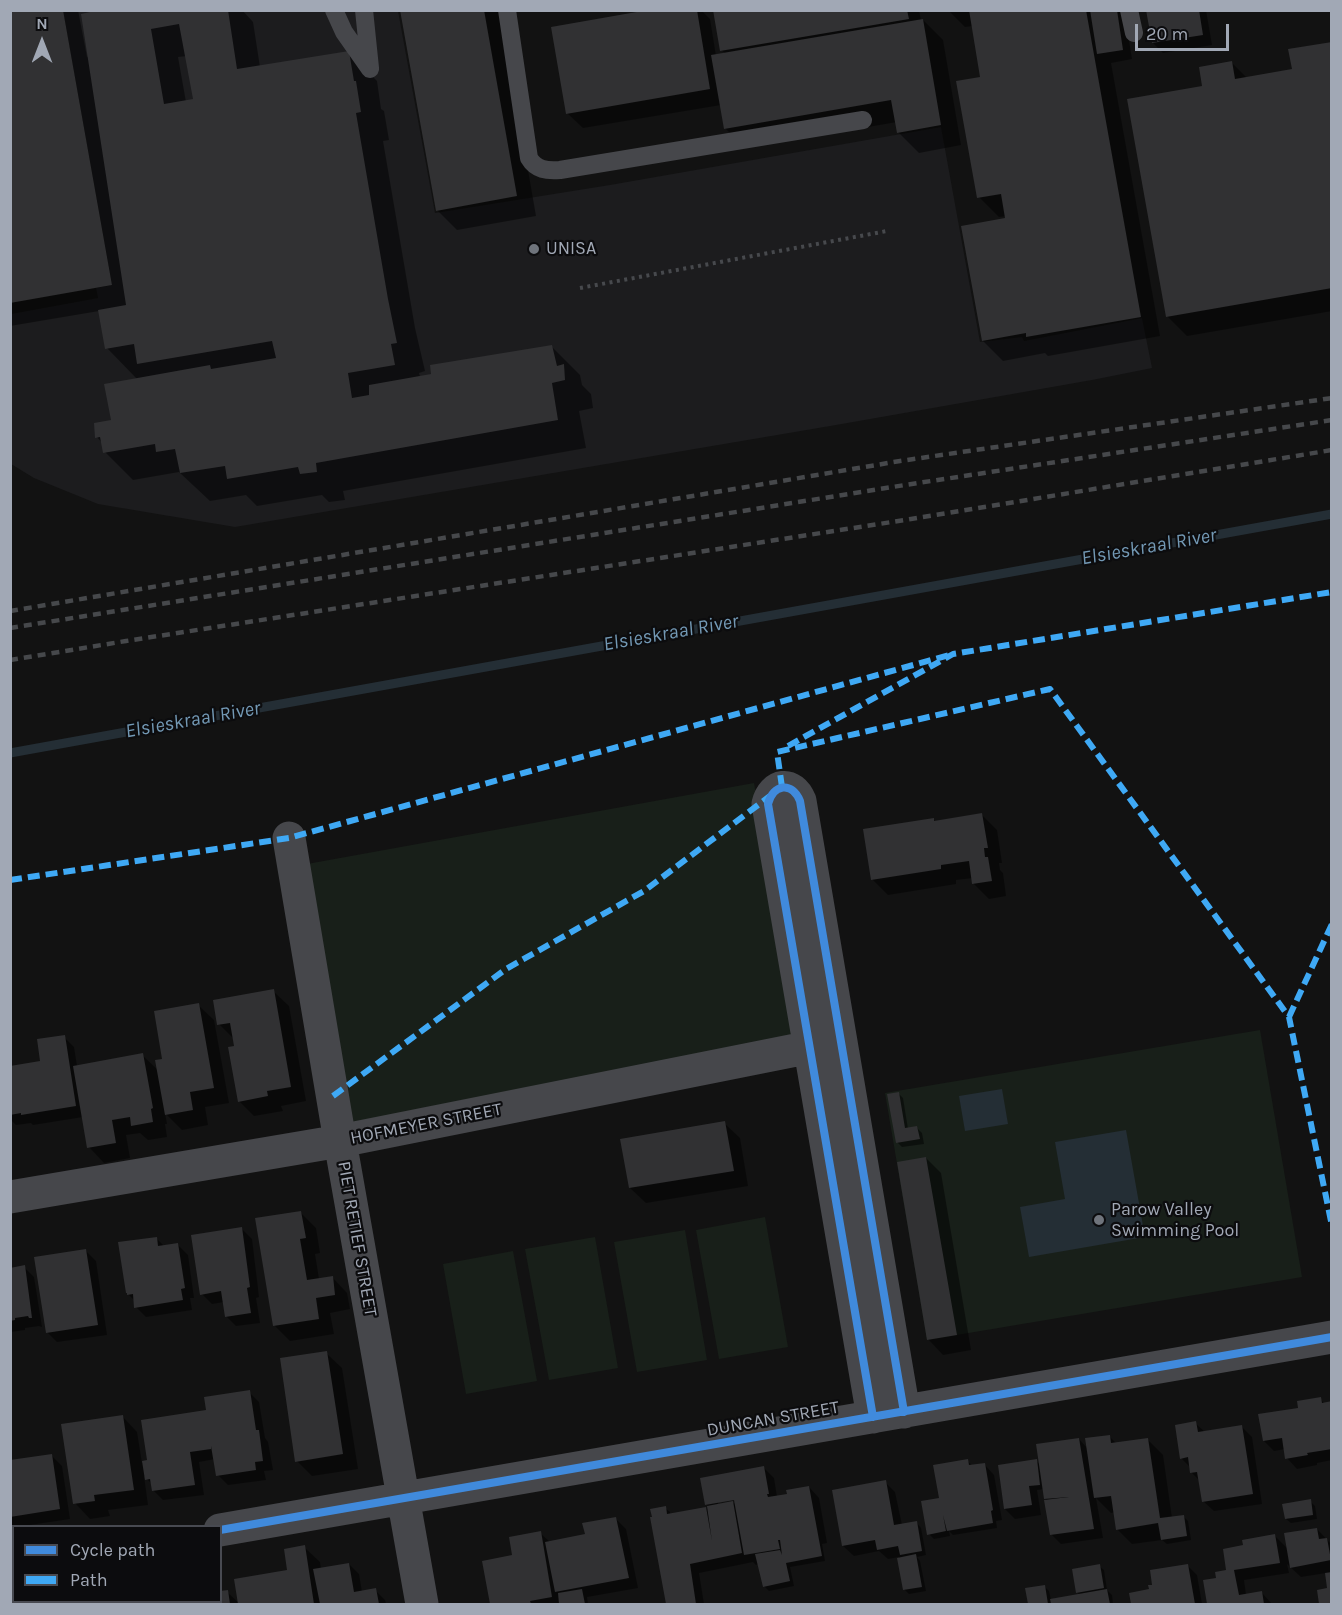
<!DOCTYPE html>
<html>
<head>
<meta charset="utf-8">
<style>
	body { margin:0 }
	#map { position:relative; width:1342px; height:1615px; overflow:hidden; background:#121212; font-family:Karla,sans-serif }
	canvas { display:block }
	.frame { position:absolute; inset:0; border:12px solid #a1a8b5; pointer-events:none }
	.legend { position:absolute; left:12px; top:1525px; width:210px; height:78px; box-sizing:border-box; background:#0c0c0e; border:2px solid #484a51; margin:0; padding:8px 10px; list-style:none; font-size:18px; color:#a1a8b5 }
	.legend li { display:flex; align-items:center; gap:12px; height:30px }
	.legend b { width:30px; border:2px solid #484a51 }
	.north { position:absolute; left:12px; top:12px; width:60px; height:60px; -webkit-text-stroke:4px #0c0c0e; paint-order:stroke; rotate:0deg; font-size:16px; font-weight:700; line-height:24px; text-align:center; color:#a1a8b5 }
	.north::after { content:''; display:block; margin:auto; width:21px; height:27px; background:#a1a8b5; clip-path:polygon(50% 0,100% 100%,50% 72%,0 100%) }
	.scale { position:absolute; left:1135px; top:24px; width:94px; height:27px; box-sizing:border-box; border:3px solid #a1a8b5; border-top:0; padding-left:8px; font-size:18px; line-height:21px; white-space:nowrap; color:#a1a8b5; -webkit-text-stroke:4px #0c0c0e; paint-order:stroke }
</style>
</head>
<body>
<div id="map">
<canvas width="1342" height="1615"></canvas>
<div class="frame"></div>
<ul class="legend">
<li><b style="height:8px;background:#408adc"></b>Cycle path</li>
<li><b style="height:8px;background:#3fa9f5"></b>Path</li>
</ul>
<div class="north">N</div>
<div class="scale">20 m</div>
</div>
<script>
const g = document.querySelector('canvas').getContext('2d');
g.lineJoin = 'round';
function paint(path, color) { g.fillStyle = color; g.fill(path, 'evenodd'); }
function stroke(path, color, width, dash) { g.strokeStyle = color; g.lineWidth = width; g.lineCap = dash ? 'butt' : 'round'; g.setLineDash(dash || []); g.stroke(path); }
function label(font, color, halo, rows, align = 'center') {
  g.font = font + ' Karla,sans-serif'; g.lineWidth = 4.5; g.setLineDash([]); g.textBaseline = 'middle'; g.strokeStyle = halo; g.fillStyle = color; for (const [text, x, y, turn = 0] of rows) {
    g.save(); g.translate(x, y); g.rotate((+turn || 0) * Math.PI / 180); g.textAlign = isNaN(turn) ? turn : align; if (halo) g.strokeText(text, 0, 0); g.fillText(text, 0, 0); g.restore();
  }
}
paint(new Path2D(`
	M63,11H398L435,213L610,185L941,127L980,342L1022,337L1024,341L1142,318L1152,368L1092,380L836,425L235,527L98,504L34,478L11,464V314L98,298L96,288L112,285Z`), '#1c1c1e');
paint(new Path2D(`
	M754,783L795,1019V1027L788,1038L351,1123L307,864Z
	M1260,1030L1302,1277L927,1340L885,1093Z
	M765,1217L788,1347L719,1359L696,1230Z
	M685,1230L707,1360L637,1372L614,1242Z
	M595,1237L618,1368L549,1380L525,1249Z
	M513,1251L537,1381L466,1394L443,1264Z`), '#181f19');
paint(new Path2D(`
	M1002,1089L1008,1124L965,1131L959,1096Z
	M1126,1130L1145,1237L1029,1257L1020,1207L1065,1199L1055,1142Z`), '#242e35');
paint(new Path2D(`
	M10,10H78L87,57L89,56L107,10H242L253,22L260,67L348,52L377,81L381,109L384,111L389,140L383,141L415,328L425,371L419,373L420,377L551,346L580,375L582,385L591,394L593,408L579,411L586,448L343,491L345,500L329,502L322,495L257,506L246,495L210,501L179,472L133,480L105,452L103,444L97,437L113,421L137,379L107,348L99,311L10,326ZM187,56L195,100L186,102L178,57Z
	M402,10H500L536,216L457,230L437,210Z
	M657,10H701L710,19L716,56L726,54L721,50L715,10H919L921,21L923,20L943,40L961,145L919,153L898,132L897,122L745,148L725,128L721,105L583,128L567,113Z
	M948,10H1124L1132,59L1111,63L1160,336L1048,356L1045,353L1003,361L983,341L1007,219V216L999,217L979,197L982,78L973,26L965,27Z
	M1148,10H1206L1212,45L1163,53L1153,43Z
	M1332,43V311L1187,336L1167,316L1204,87L1232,63L1248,79L1294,71Z
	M982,815L997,830L1002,863H999L1000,870L1003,873L1006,896L989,899L974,884L973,878L956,880V884L888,895L872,879L933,819L936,822Z
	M273,991L289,1006L306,1101L281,1106L283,1111L254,1116L239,1101L235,1040L219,1024Z
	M198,1005L214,1020L229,1103L205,1107L208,1125L182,1130L165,1113L167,1124H165L167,1137L148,1140L140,1133L126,1135L130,1158L104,1163L89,1147L83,1117L33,1125L31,1123L16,1125L10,1119V1067L42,1062L64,1037L74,1047L77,1066L142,1055L159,1071L164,1060Z
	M898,1093L903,1098L908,1129L917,1128L922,1133L924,1144L902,1147L898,1143L889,1095Z
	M724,1123L740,1138L748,1186L646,1203L630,1188Z
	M926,1158L941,1173L971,1350L943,1355L928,1339Z
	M301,1213L316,1228L320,1253L315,1254L319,1279L332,1277L347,1293L350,1309L330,1313L334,1334L290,1341L275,1326Z
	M242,1229L252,1239L259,1297L256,1298L260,1323L236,1326L226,1316L224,1302L212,1304L202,1294Z
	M156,1238L164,1246L177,1244L188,1255L194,1298H190L192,1310L146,1317L136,1307L135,1301L127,1293Z
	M86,1251L96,1261L107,1335L57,1342L47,1332Z
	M24,1267L34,1277L42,1327L39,1326L25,1328V1330L10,1332V1269Z
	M326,1353L342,1368L358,1469L312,1476L297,1461Z
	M249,1392L259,1402L265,1438L268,1442L273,1470L264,1471L266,1480L228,1485L218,1475L215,1459L199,1462L204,1495L163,1500L153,1490L152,1484L144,1476L148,1505L108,1510L110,1516L90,1519L75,1503L122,1416L137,1432L142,1463L149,1461L208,1412Z
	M1320,1399L1325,1404L1332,1403V1460L1317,1463V1465L1297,1469L1287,1458L1285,1449L1274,1451L1264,1441L1300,1409Z
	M1195,1423L1205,1432L1242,1427L1252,1437L1262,1504L1214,1511L1203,1501L1200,1481L1192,1473L1191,1468L1181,1458Z
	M1110,1437L1117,1444L1147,1439L1163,1455L1172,1518L1183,1516L1188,1521L1191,1540L1167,1544L1162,1540L1132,1544L1117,1529L1115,1512L1111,1513L1096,1498L1103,1538L1061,1544L1051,1534L1044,1489L1037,1490L1041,1515L1015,1519L1005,1509L1036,1461L1041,1465L1079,1439L1088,1449Z
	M52,1456L62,1466L70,1519L23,1526H14L12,1528L10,1526V1462Z
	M967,1461L973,1466L984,1464L994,1475L1002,1520L996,1521L997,1528L953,1535L949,1531L950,1536L934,1539L929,1534L941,1503Z
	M764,1468L774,1478L777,1497L788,1495L809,1487L819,1498L827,1543L822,1544L825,1561L790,1567L794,1586L769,1591L764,1586L759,1564L756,1565L753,1562L699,1573L704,1604H667L662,1568L665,1508L670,1512V1515L710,1508L706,1504ZM735,1498L736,1503L718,1505V1501Z
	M885,1482L895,1492L902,1525L917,1523L921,1528L926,1555L917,1557L920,1561L926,1591L909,1594L904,1589L899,1557L888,1559L879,1551L854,1556L843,1546Z
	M1310,1501L1315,1506L1317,1519L1291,1523L1286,1519Z
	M616,1519L626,1529L638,1588L587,1597L588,1604H492L484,1562L514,1557L540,1533L550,1542L586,1535Z
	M1317,1529L1332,1545V1604H1321L1318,1591L1329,1590L1326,1573L1301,1577L1287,1564L1289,1573L1244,1580L1246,1595L1262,1593L1272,1604H1208L1205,1581L1218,1579L1228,1572L1245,1547L1275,1536L1288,1549Z
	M304,1547L320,1562L321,1569L349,1564L359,1574L362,1592L375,1590L385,1600L386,1604H240L236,1580L289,1572Z
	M1187,1565L1197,1575L1202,1604H1132L1131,1594L1151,1590Z
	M1099,1566L1104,1570L1107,1590L1112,1595L1113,1604H1079V1603L1029,1604L1026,1589L1044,1586L1049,1591L1051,1600L1080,1595L1077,1592Z
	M227,1592L240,1604H195V1602H220Z
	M105,1602H154L157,1604H94Z`), '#0007');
stroke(new Path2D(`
	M10,753L1332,514`), '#242e35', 9);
paint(new Path2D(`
	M10,10H63L112,285L10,303Z
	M99,10H228L237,69L349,51L354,81H356L361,112L356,113L388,299L397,343L391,344L395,365L348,373L352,398L369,395V385L431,374L430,365L552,345L557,366L564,364L565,380L552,383L558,420L316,463L317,472L300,474L298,467L227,479L225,466L180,473L175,449L156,452L155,444L103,453L100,437L95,438L94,423L111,420L104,384L210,365L211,369L276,358L272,341L137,364L134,344L105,349L98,310L126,305L81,14ZM179,24L193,99L164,104L151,29Z
	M400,10H484L517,196L436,211Z
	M648,10H697L710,89L566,114L551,27Z
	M713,10H907L909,19L720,51Z
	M969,10H1086L1141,317L1026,337V333L982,341L961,226L1005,218L1001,194L977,198L956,81L980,77Z
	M1090,10H1117L1123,50L1097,54Z
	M1146,10H1199L1203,35L1152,43Z
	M923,19L941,125L897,133L891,100L724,129L711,55Z
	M1332,42V288L1166,317L1127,99L1202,86L1199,67L1232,61L1235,79L1292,69L1288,49Z
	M982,813L988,848H984L985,857H988L992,881L972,884L969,861L941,865V869L871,880L863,829L934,818V821Z
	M274,989L291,1087L267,1091L268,1096L238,1102L228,1047L234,1046L230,1023L217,1025L213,1000Z
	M199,1003L214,1088L190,1092L193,1110L165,1115L155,1060L162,1059L154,1011Z
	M65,1035L76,1106L21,1115V1113L10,1115V1066L40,1061L37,1039Z
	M143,1053L153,1108L151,1109L153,1122L131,1126L130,1117L112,1120L116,1143L87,1148L73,1066Z
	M899,1092L905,1128L917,1126L920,1139L896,1143L887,1094Z
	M725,1121L734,1171L629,1188L620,1139Z
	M926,1157L957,1335L927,1340L897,1162Z
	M301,1211L306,1238L300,1239L307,1280L333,1276L335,1295L316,1298L319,1319L273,1326L255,1218Z
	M242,1227L250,1287L247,1288L251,1313L225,1317L221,1291L200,1295L191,1235Z
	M157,1237L158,1246L178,1243L185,1288L181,1289L183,1300L134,1308L133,1294L127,1295V1293H126L118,1242Z
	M86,1249L98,1325L46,1333L34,1257Z
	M25,1265L32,1318H29L28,1316L15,1318V1320L10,1321V1268Z
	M327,1351L343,1454L295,1462L280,1358Z
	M250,1390L256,1430H259L263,1461L255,1462L256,1470L216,1476L211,1446V1449L190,1452L195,1485L152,1491L150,1479L145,1480L142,1461L147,1460L141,1420L206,1410L204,1397Z
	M1321,1397L1322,1403L1332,1401V1449L1307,1453L1308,1455L1285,1459L1282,1438L1263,1441L1258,1414L1298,1408L1297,1401Z
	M123,1415L134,1490L94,1495L95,1501L73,1504L61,1424Z
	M1196,1421L1198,1432L1242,1425L1253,1494L1202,1502L1197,1472L1190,1473L1188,1457L1180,1459L1175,1425Z
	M1110,1435L1111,1443L1148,1438L1160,1518L1184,1515L1187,1536L1161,1540L1158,1523L1116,1530L1111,1496L1094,1498L1085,1438Z
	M1079,1438L1094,1529L1050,1535L1044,1500L1069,1497L1044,1499L1036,1444Z
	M52,1454L60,1509L10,1517V1460Z
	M968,1459L969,1465L985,1463L993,1510L991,1511L993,1523L947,1531L943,1515L946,1531L927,1535L921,1501L939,1498L933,1465Z
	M1037,1459L1040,1485L1029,1486L1032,1505L1004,1509L998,1465Z
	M764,1466L769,1494H767L768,1497L787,1494L786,1490L809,1486L822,1556L786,1563L790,1581L763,1587L755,1554L780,1550L782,1555L780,1540H778L780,1549L744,1555L734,1500L705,1505L700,1478Z
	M886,1480L894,1525L917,1521L922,1551L900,1555L898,1546L877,1550L875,1540L842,1546L832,1490Z
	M1311,1499L1313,1515L1285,1519L1282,1504Z
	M733,1501L742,1553L690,1564L696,1604H666L650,1517H652L650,1509L666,1506L667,1514L706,1507L712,1541L707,1506Z
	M616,1517L629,1578L555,1592L545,1542L585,1534L582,1523Z
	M1317,1528L1319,1539L1327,1538L1331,1560L1290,1568L1284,1533Z
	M541,1531L552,1597L530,1601L531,1604H515V1603L490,1604L482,1561L512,1555L509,1537Z
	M1275,1534L1280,1563L1234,1570L1239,1595L1262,1591L1264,1604H1207L1203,1580L1216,1578L1215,1572L1226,1570L1223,1549L1243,1545L1242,1540Z
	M305,1545L314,1604H238L234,1579L287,1570L284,1549Z
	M916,1554L922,1587L903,1590L897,1558Z
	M349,1563L354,1592L376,1588L379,1604H320L313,1569Z
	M1100,1564L1104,1588L1076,1593L1072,1569Z
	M1188,1564L1195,1604H1131L1129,1593L1149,1589L1148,1585H1152L1150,1570Z
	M1332,1572V1604H1319L1317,1590L1327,1588L1325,1573Z
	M1045,1585L1048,1604H1028L1025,1588Z
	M582,1589L585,1604H559L558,1593Z
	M1107,1589L1110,1604H1051L1050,1599Z
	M228,1590L230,1604H194L193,1602H220V1591Z
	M92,1602H149L150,1604H93Z`), '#313133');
stroke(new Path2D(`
	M580,288L887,231`), '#47494d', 4, [3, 4.5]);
stroke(new Path2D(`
	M334,10L344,32L370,69
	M364,10L370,68
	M507,10L529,158C536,170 547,171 560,170L863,120
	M1129,10L1134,33`), '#46474b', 18);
stroke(new Path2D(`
	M289,838L340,1141L422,1604
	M10,1197L340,1141L831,1043
	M873,1417L768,804C773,784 792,781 800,801L904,1412
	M220,1530L1332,1337
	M10,1566L14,1565`), '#46474b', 33);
stroke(new Path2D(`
	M10,611L900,461L1332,398
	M10,628L905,485L1332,420
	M10,660L126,641L911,519L1332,450`), '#46484b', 4.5, [8, 6]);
stroke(new Path2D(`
	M788,746L953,654L1332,592
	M782,787L777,752L1050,689L1289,1017L1332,1226
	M10,880L289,838L953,654
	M1289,1017L1332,924
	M333,1096L506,969L644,891L770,796`), '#3fa9f5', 6, [12, 6]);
stroke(new Path2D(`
	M873,1417L768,804C773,784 792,781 800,801L904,1412
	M220,1530L1332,1337`), '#408adc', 8);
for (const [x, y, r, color] of [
	[534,249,6,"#6f747c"],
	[1099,1220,6,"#6f747c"]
]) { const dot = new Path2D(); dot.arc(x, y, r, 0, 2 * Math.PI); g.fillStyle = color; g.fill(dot); stroke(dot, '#0c0c0e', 2); }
label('18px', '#a1a8b5', '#0c0c0e', [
	["UNISA",546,249],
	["Parow Valley",1111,1210],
	["Swimming Pool",1111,1231]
], 'left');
label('18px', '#a1a8b5', '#0c0c0e', [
	["HOFMEYER STREET",426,1124,-11],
	["PIET RETIEF STREET",357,1239,80],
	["DUNCAN STREET",773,1419,-10]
]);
label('italic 20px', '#7399b5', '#0c0c0e', [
	["Elsieskraal River",1149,547,-10],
	["Elsieskraal River",671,633,-10],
	["Elsieskraal River",193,720,-10]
]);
</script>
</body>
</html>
